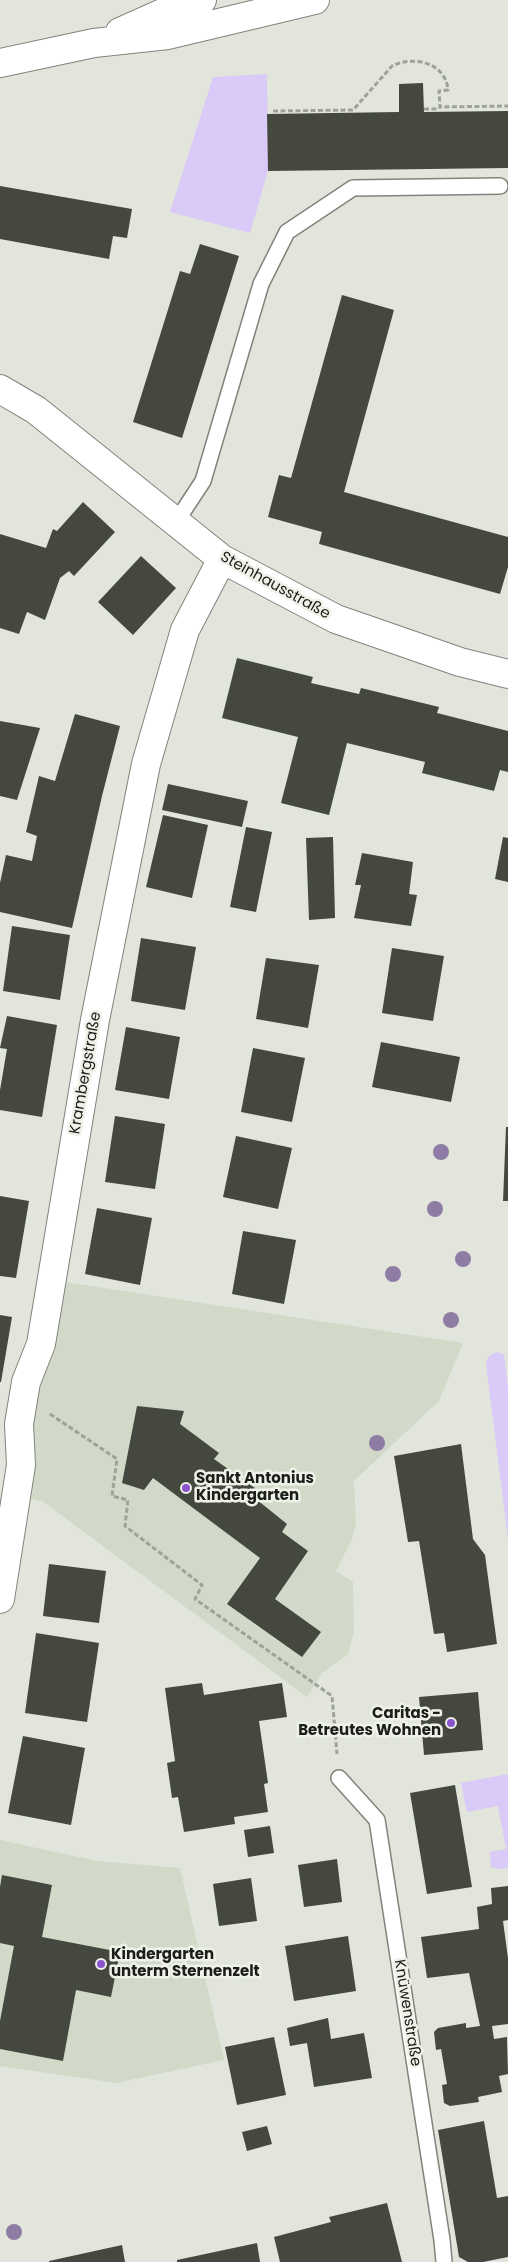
<!DOCTYPE html>
<html>
<head>
<meta charset="utf-8">
<style>
	body { margin:0 }
	canvas { display:block; background:#e1e5db }
</style>
</head>
<body>
<canvas width="508" height="2262"></canvas>
<script>
const g = document.querySelector('canvas').getContext('2d');
g.lineJoin = 'round';
function paint(path, color) { g.fillStyle = color; g.fill(path, 'evenodd'); }
function stroke(path, color, width, dash) { g.strokeStyle = color; g.lineWidth = width; g.lineCap = dash ? 'butt' : 'round'; g.setLineDash(dash || []); g.stroke(path); }
function label(font, color, halo, rows, align = 'center') {
  g.font = font + ' Poppins,sans-serif'; g.lineWidth = 5; g.setLineDash([]); g.textBaseline = 'middle'; g.strokeStyle = halo; g.fillStyle = color; for (const [text, x, y, turn = 0] of rows) {
    g.save(); g.translate(x, y); g.rotate((+turn || 0) * Math.PI / 180); g.textAlign = isNaN(turn) ? turn : align; if (halo) g.strokeText(text, 0, 0); g.fillText(text, 0, 0); g.restore();
  }
}
paint(new Path2D(`
	M52,1280L463,1343L439,1401L354,1481L356,1524L351,1541L336,1571L353,1582L354,1632L348,1654L322,1673L307,1697L42,1501L16,1495Z
	M0,1840L97,1861L180,1868L224,2060L116,2083L0,2066Z`), '#d3d9c9');
paint(new Path2D(`
	M267,74L268,171L250,233L170,212L213,77Z
	M497,1352L504,1355L508,1388V1539L486,1364L489,1356Z
	M508,1774V1868L499,1869L491,1867L490,1852L506,1849L498,1806L467,1812L461,1783Z`), '#dacaf8');
paint(new Path2D(`
	M423,83L424,112L508,111V168L268,171L267,114L399,112V84Z
	M0,186L132,209L127,238L113,236L109,259L0,239Z
	M200,244L239,256L182,438L133,422L180,271L190,274Z
	M342,295L394,310L344,492L508,537V567L500,594L319,544L322,532L268,517L279,475L291,478Z
	M83,502L115,532L74,576L69,571L60,578L45,620L27,612L19,634L0,628V534L46,548L53,529L57,531Z
	M141,556L176,588L133,635L98,602Z
	M237,658L313,677L311,683L359,694L361,688L439,707L437,713L508,731V772L500,770L494,791L422,773L425,762L347,743L329,815L281,803L298,737L222,718Z
	M75,714L120,726L102,796L72,928L0,912V883L6,855L32,861L37,836L26,832L39,776L55,781Z
	M0,721L40,728L17,800L0,796Z
	M168,784L248,801L242,827L162,810Z
	M163,815L208,825L192,898L146,887Z
	M246,827L272,832L256,912L230,907Z
	M333,837L335,918L309,920L306,838Z
	M503,837L508,838V882L495,879Z
	M362,853L413,862L409,894L417,895L411,926L354,918L361,885H355Z
	M12,926L70,935L60,1000L3,991Z
	M141,938L196,947L185,1010L131,1001Z
	M392,948L444,956L433,1021L382,1013Z
	M266,958L319,965L308,1028L256,1019Z
	M7,1016L57,1025L42,1117L0,1110V1090L7,1049L0,1048Z
	M126,1027L180,1037L169,1099L115,1090Z
	M381,1042L460,1057L451,1102L372,1087Z
	M253,1048L305,1058L292,1122L241,1112Z
	M115,1116L165,1124L155,1189L105,1182Z
	M506,1127H508V1201H503Z
	M236,1136L292,1148L278,1209L223,1197Z
	M0,1196L29,1201L16,1278L0,1276Z
	M97,1208L152,1218L140,1285L85,1274Z
	M243,1231L296,1240L284,1304L232,1294Z
	M0,1315L12,1317L1,1382H0Z
	M137,1406L184,1411L180,1424L219,1453L214,1459L255,1488L251,1495L287,1524L282,1532L308,1551L275,1599L321,1632L302,1657L227,1604L260,1558L153,1478L144,1490L122,1483Z
	M461,1444L473,1539L485,1555L497,1644L447,1652L444,1633L434,1634L419,1541L408,1542L394,1456Z
	M49,1564L106,1571L99,1623L43,1616Z
	M36,1633L99,1643L87,1722L25,1713Z
	M202,1683L204,1695L282,1683L287,1717L259,1721L268,1783L264,1784L268,1812L234,1817L235,1824L184,1832L178,1797L172,1798L167,1763L175,1761L165,1688Z
	M478,1692L483,1750L424,1755L419,1697Z
	M23,1736L85,1748L71,1825L8,1813Z
	M455,1785L472,1887L427,1894L410,1793Z
	M270,1826L274,1853L248,1857L244,1830Z
	M337,1859L342,1902L304,1907L298,1865Z
	M2,1875L52,1885L42,1937L120,1952L111,1997L76,1990L63,2061L0,2049V2021L14,1946L0,1943V1887Z
	M251,1878L257,1921L219,1926L213,1884Z
	M508,1886V1920L503,1921L508,1958V2024L492,2026L494,2039L507,2037L508,2074L499,2076L502,2092L478,2097L479,2102L450,2106L444,2103L442,2085L447,2084L441,2049L436,2050L434,2032L438,2028L466,2023V2028L480,2026L469,1973L427,1978L421,1937L479,1929L477,1907L492,1904L491,1888Z
	M348,1936L356,1991L294,2001L285,1946Z
	M328,2018L331,2039L364,2033L372,2078L314,2087L307,2043L290,2046L287,2028Z
	M274,2037L286,2095L237,2105L225,2047Z
	M484,2121L497,2198L508,2196V2257L483,2262H468L459,2257L438,2130Z
	M267,2126L272,2144L247,2151L242,2132Z
	M387,2203L402,2262H280L274,2237L331,2222L329,2217Z
	M257,2243L260,2262H177V2260Z
	M122,2245L125,2262H49V2261Z`), '#44483f');
const lane = new Path2D(`
	M176,522L203,481L261,284L287,232L353,188L500,186
	M339,1778L377,1820L442,2240L444,2262`);
const street = new Path2D(`
	M0,389L36,410L222,559L336,619L460,662L508,674
	M0,1599L21,1465L19,1424L26,1382L41,1344L95,1020L146,764L185,630L222,559`);
const secondary = new Path2D(`
	M120,32L167,11L202,0
	M0,63L94,43L168,35L315,0`);
stroke(lane, '#81847b', 18);
stroke(street, '#81847b', 30);
stroke(secondary, '#81847b', 30);
stroke(new Path2D(`
	M424,109H437L440,107
	M273,111L353,110L392,66C414,55 446,63 448,90L439,91L440,107L508,106
	M50,1414L117,1459L112,1496L128,1500L125,1526L202,1585L195,1599L332,1696L337,1754`), '#9ea29a', 3, [5, 2.5]);
stroke(lane, '#fff', 15);
stroke(street, '#fff', 28);
stroke(secondary, '#fff', 28);
g.fillStyle = '#8e7ca4';
for (const [x, y] of [
	[441,1152],
	[435,1209],
	[463,1259],
	[393,1274],
	[451,1320],
	[377,1443],
	[14,2232]
]) { g.beginPath(); g.arc(x, y, 8, 0, 2 * Math.PI); g.fill(); }
for (const [x, y, r, color] of [
	[186,1488,5,"#8954cc"],
	[451,1723,5,"#8954cc"],
	[101,1964,5,"#8954cc"]
]) { const dot = new Path2D(); dot.arc(x, y, r, 0, 2 * Math.PI); g.fillStyle = color; g.fill(dot); stroke(dot, '#eef2e8', 2); }
label('15px', '#1c1e1a', '#eef2e8', [
	["Steinhausstraße",275,586,29],
	["Krambergstraße",86,1073,-80],
	["Knüwenstraße",407,2013,81]
]);
label('bold 15px', '#1c1e1a', '#eef2e8', [
	["Sankt Antonius",196,1479],
	["Kindergarten",196,1496],
	["Caritas -",441,1714,"right"],
	["Betreutes Wohnen",441,1731,"right"],
	["Kindergarten",111,1955],
	["unterm Sternenzelt",111,1972]
], 'left');
</script>
</body>
</html>
